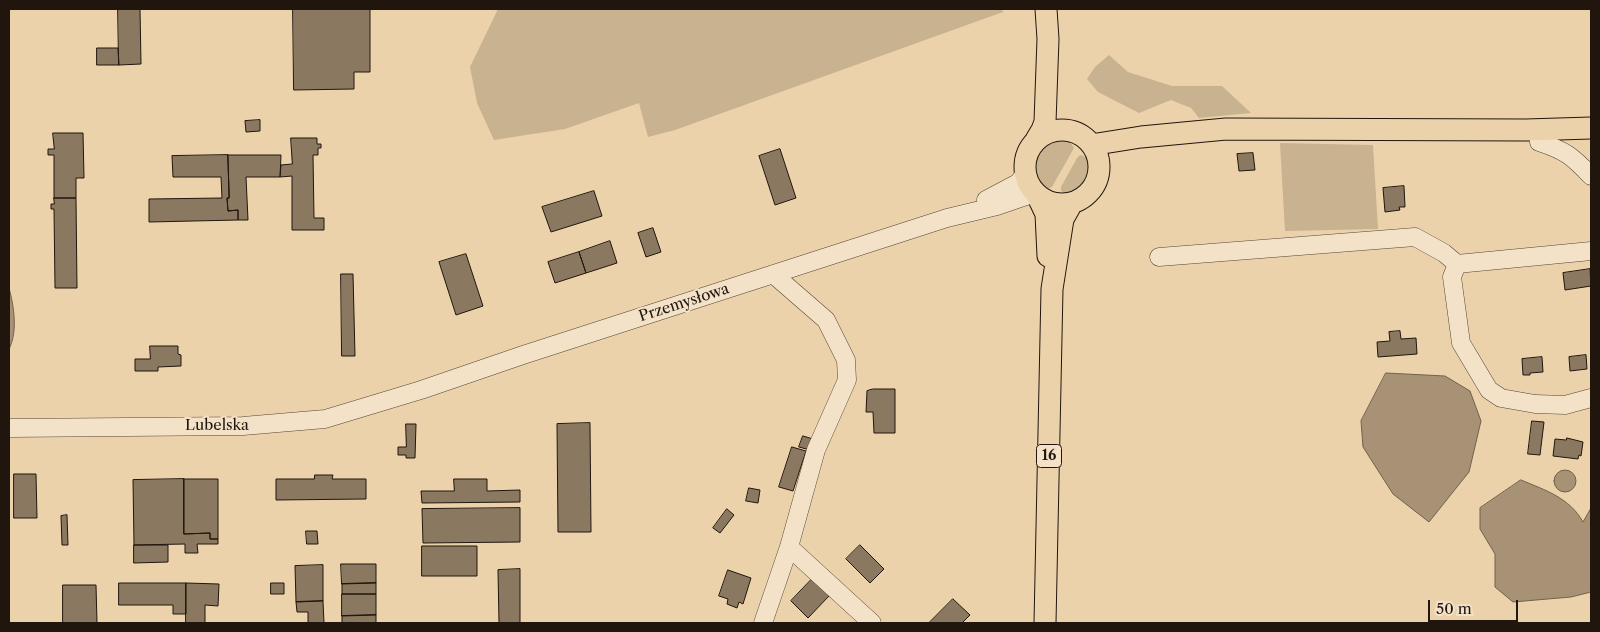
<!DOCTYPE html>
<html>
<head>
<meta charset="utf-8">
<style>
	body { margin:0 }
	#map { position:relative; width:1600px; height:632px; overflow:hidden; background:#ecd2ab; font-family:"Libre Caslon Text",serif }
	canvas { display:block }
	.frame { position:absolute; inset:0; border:10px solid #21160e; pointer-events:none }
	.scale { position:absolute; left:1428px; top:600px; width:90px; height:22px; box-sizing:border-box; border:2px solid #21160e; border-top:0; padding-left:6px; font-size:15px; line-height:18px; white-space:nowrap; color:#21160e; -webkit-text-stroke:4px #f3e2c8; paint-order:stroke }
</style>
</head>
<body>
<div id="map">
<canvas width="1600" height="632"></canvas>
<div class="frame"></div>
<div class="scale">50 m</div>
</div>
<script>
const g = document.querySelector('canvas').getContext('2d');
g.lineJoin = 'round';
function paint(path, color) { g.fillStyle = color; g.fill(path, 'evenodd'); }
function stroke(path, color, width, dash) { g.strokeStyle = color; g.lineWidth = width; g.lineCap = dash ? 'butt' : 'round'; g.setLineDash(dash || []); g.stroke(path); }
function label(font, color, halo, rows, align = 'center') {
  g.font = font + ' "Libre Caslon Text",serif'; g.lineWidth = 4; g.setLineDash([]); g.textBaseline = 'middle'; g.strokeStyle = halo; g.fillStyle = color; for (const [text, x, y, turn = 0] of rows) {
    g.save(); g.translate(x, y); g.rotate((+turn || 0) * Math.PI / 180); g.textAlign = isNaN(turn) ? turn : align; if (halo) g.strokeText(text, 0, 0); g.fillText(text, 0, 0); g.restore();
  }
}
paint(new Path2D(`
	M498,9H1002L1003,12L675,130L648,137L639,103L565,129L494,140L477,103L470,67Z
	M1109,55L1128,72L1172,86H1222L1251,113L1199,118L1191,108L1171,100L1139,113L1098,92L1087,79L1095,67Z
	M1060,141L1070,142L1074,148L1052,187L1047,189C1024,177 1036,144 1060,141Z
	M1280,143L1373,145L1378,229L1285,231Z
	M1080,155L1086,157C1092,173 1083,193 1064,193L1061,191V187L1077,158Z`), '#c9b290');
const water = new Path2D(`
	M9,288C14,306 18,332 9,349Z
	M1386,373L1445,376L1470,391L1481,421L1469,472L1429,522L1393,494L1363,447L1361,421Z
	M1554 481a11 11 0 1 1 22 0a11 11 0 1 1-22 0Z
	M1521,480C1545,490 1570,498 1583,522L1591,508V592L1571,597L1513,602L1495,587V554L1480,529V508Z`);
paint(water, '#a79276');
stroke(water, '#71604c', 1);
const building = new Path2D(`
	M118,9H140L141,64L119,65Z
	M293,9H370V72H354V89L294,90Z
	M97,48H118L119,65H97Z
	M260,120V131L246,132L245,121Z
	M53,133H83L84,178H76V198H54V155H48V149H54Z
	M291,138H317V144H321V148H318V155H313L314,218H324V230H292V176L280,177L281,165L292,164Z
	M780,149L796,198L775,205L759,156Z
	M1253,153L1255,170L1239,171L1237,154Z
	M228,155H281L280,177H246L248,220H238V210L228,211L227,198H229Z
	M228,155L229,198H227L228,211L238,210V220L149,222V199L222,198L221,177H173L172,156Z
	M1404,186L1405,207H1399L1400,210L1385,212L1383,188Z
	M594,191L602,216L551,232L542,207Z
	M54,198H76L77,288H55L54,209H51V204H54Z
	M653,228L661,252L646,257L638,233Z
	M610,241L617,263L586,273L579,252Z
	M579,252L586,273L555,283L548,262Z
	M466,254L483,306L456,315L439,262Z
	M1590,269L1591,286L1565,290L1563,273Z
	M341,274H353L355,356H342Z
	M1400,331L1401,339L1416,338L1417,354L1378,357L1377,342L1390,341L1389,332Z
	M150,346H178V354L181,355V366L158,367V371H135V359H150Z
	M1586,355L1587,369L1570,371L1569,357Z
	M1542,357L1543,372L1530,373V375H1523L1522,359Z
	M873,389H895V433H874L873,412H866L867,391Z
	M1532,421L1544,422L1540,455L1528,454Z
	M590,423L591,532H558L557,424Z
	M406,424H416L415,458H406V455H398V447H406Z
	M803,436L813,439L810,450L799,447Z
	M1567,438L1583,442L1581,456L1579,455L1578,459L1553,456L1555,439L1566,440Z
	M792,447L806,451L793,491L779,487Z
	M14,474H36L37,518H14Z
	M315,475H333L332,479H366V499L276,500V479H314Z
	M184,479V534L210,533V539H218V544H197L198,553H185V544L134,545L133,480Z
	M184,479H218V539H210V533L184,534Z
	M454,479H487V491L520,490V502L422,503L421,491H454Z
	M749,488L760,490L758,503L746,501Z
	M520,508V542L423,543L422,509Z
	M727,509L734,515L720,533L713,528Z
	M67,515L68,545H62L61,516Z
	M306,531H317L318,544H307Z
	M134,545H168V562L134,563Z
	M860,545L884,569L870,583L846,559Z
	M422,546H477V576H422Z
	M341,564H376V583L342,584Z
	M323,565V601L296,602L295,566Z
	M520,569V623H499L498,570Z
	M728,570L751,578L743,604L739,602L737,608L727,604L728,599L719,596Z
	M812,579L829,596L808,618L791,601Z
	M119,583H186V614H173V605H119Z
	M186,583L219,584L218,606L205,605V623H186Z
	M271,583H284V594H271Z
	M376,583V594H342V584Z
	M63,585H96L97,623H63Z
	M342,594H376V615L342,616Z
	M953,599L970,615L962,623H929Z
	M323,601L324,623H308V612H297L296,602Z
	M376,615V623H342V616Z`);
paint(building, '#8b7860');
stroke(building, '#21160e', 1);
const minor = new Path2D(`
	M1537,129L1539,142C1566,151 1572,156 1591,176
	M986,200L1018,183L1025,174
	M1159,257L1415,237L1444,253L1457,264L1591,251
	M1457,264L1452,277L1461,343L1489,390L1501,398L1535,404L1565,405L1591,398
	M9,428L243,426L325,419L421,390L523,355L947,218L997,206L1029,195H1037
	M789,547L872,623
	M763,623L789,547L816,450L847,380L846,360L826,320L773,274`);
const major = new Path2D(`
	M1025 167a37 37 0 1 1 74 0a37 37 0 1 1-74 0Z
	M1036,140L1042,130L1045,122L1048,39L1046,9
	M1091,144H1097L1141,137L1226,129L1526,130L1591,128
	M1037,195L1046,214L1048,256
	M1045,623L1052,289L1063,219L1072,203`);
stroke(minor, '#544535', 19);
stroke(major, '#21160e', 23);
stroke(minor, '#f3e2c8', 18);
stroke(major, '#ecd2ab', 21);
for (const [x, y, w] of [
	[1049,456,25]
]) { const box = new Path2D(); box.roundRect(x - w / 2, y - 11.5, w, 23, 4); g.fillStyle = '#f3e2c8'; g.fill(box); stroke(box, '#21160e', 1); }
label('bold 14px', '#21160e', null, [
	["16",1049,456]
]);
label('15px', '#21160e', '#f3e2c8', [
	["Przemysłowa",684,303,-18],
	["Lubelska",217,426]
]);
</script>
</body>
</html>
